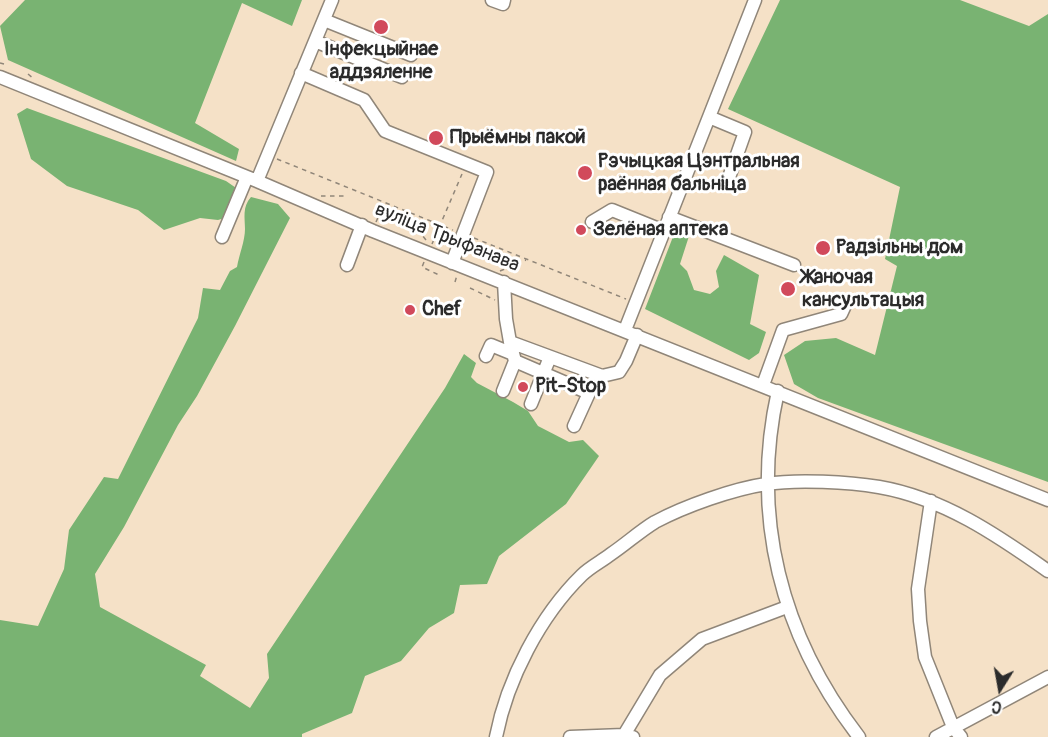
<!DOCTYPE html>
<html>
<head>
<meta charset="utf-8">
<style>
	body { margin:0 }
	#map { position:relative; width:1048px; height:737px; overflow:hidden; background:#f5e1c7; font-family:Pangolin,sans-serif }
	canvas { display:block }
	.north { position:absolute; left:970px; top:659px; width:60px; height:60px; -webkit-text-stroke:4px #fff; paint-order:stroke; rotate:191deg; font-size:16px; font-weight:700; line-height:24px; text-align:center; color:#2b2b2b }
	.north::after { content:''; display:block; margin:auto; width:21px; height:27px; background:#2b2b2b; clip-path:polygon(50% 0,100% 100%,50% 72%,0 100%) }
</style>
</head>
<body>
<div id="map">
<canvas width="1048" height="737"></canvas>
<div class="north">С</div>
</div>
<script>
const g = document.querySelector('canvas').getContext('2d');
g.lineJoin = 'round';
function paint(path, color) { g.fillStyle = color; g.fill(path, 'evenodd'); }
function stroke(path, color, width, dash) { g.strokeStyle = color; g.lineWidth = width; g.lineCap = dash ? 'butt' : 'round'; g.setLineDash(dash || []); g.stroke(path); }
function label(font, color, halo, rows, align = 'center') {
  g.font = font + ' Pangolin,sans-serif'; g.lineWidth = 6; g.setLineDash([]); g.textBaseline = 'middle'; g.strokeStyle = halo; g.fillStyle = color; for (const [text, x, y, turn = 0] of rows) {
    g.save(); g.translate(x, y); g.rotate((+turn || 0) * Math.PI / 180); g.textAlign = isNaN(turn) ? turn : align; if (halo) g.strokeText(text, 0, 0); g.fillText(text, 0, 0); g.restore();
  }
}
paint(new Path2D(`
	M25,0H302L292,26L242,3L195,123L239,149L236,161L8,60L0,26Z
	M780,0H960L1029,26L1048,14V482L818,398L794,384L784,355L805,341L836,338L875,355L897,266L885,259L900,187L728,109Z
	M27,108L226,181L239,190L228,217L218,220L200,218L164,230L138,210L67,186L31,159L17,114Z
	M251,197L278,204L290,218L235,326L197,396L178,425L124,527L95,574L100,607L206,665L200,676L250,708L269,678L267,654L445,388L464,354L476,363L471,377L477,383L513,402L528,411L538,426L569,442L583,440L599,456L566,504L499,556L487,584L460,585L454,613L429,628L401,661L365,676L352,713L302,734V737H0V620L38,626L64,569L69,530L104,477L118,479L198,318L203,288L220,290L230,271L237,267C239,255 245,241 245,229C245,218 242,207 251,197Z
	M676,229L690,233L680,264L687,271L694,290L710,294L719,287L716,271L724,255L759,275L750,324L766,332L759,353L749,360L645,309Z`), '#79b372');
const minor = new Path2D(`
	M492,0L503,4L504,0
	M324,20L411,55
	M315,41L402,77
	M301,73L364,100L385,131L487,172L452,263
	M0,77L257,181L373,231L1048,500
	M709,117L755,0
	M257,181L332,0
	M669,217L794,265
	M592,222L612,210L664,231
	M222,237L247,177
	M347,265L362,225
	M504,282L506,319L510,342L602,376L619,372L626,361L637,335
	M625,330L709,117L745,132L727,183
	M510,342L515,361L589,393L574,426
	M486,356L491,345L513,354
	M763,385L783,330L841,314L847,301
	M503,391L515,361
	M778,391C750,516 781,636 859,737
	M531,404L550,357
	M931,501L918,589L920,621L925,657L953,727L961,737
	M624,735L660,675L702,639L787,607
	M496,737C507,680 540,616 582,575C590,567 602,561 611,554C626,544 640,531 655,522C685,506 733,489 766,484C797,479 849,482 879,487C943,498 997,535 1048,571
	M570,737L624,735L633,737
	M936,737L1048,677`);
stroke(minor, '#908679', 15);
stroke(new Path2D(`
	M0,63L4,64
	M28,74L34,79
	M277,159L453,230
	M321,196H344
	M376,222L381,211
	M474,238L626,299
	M426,240L414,225H439
	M432,244L462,174
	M424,262L422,267L439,275
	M500,271L526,260
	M455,282L457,275
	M470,288L495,300`), '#908679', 1.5, [4.5, 4.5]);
stroke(minor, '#fff', 12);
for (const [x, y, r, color] of [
	[381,27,8,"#d1495b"],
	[436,138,8,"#d1495b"],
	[585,173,8,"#d1495b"],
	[581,230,6,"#d1495b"],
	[823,248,8,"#d1495b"],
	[788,289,8,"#d1495b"],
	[410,310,6,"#d1495b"],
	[523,387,6,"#d1495b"]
]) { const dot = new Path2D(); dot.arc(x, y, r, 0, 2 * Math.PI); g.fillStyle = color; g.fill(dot); stroke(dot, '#fff', 2); }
label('bold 20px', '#2b2b2b', '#fff', [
	["Інфекцыйнае",381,50,"center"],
	["аддзяленне",381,73,"center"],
	["Прыёмны пакой",450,138],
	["Рэчыцкая Цэнтральная",598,162],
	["раённая бальніца",598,185],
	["Зелёная аптека",593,230],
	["Радзільны дом",836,248],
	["Жаночая",802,278],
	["кансультацыя",802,301],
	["Chef",422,310],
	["Pit-Stop",535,387]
], 'left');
label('20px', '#2b2b2b', '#fff', [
	["вуліца Трыфанава",447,238,22]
]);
</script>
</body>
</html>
